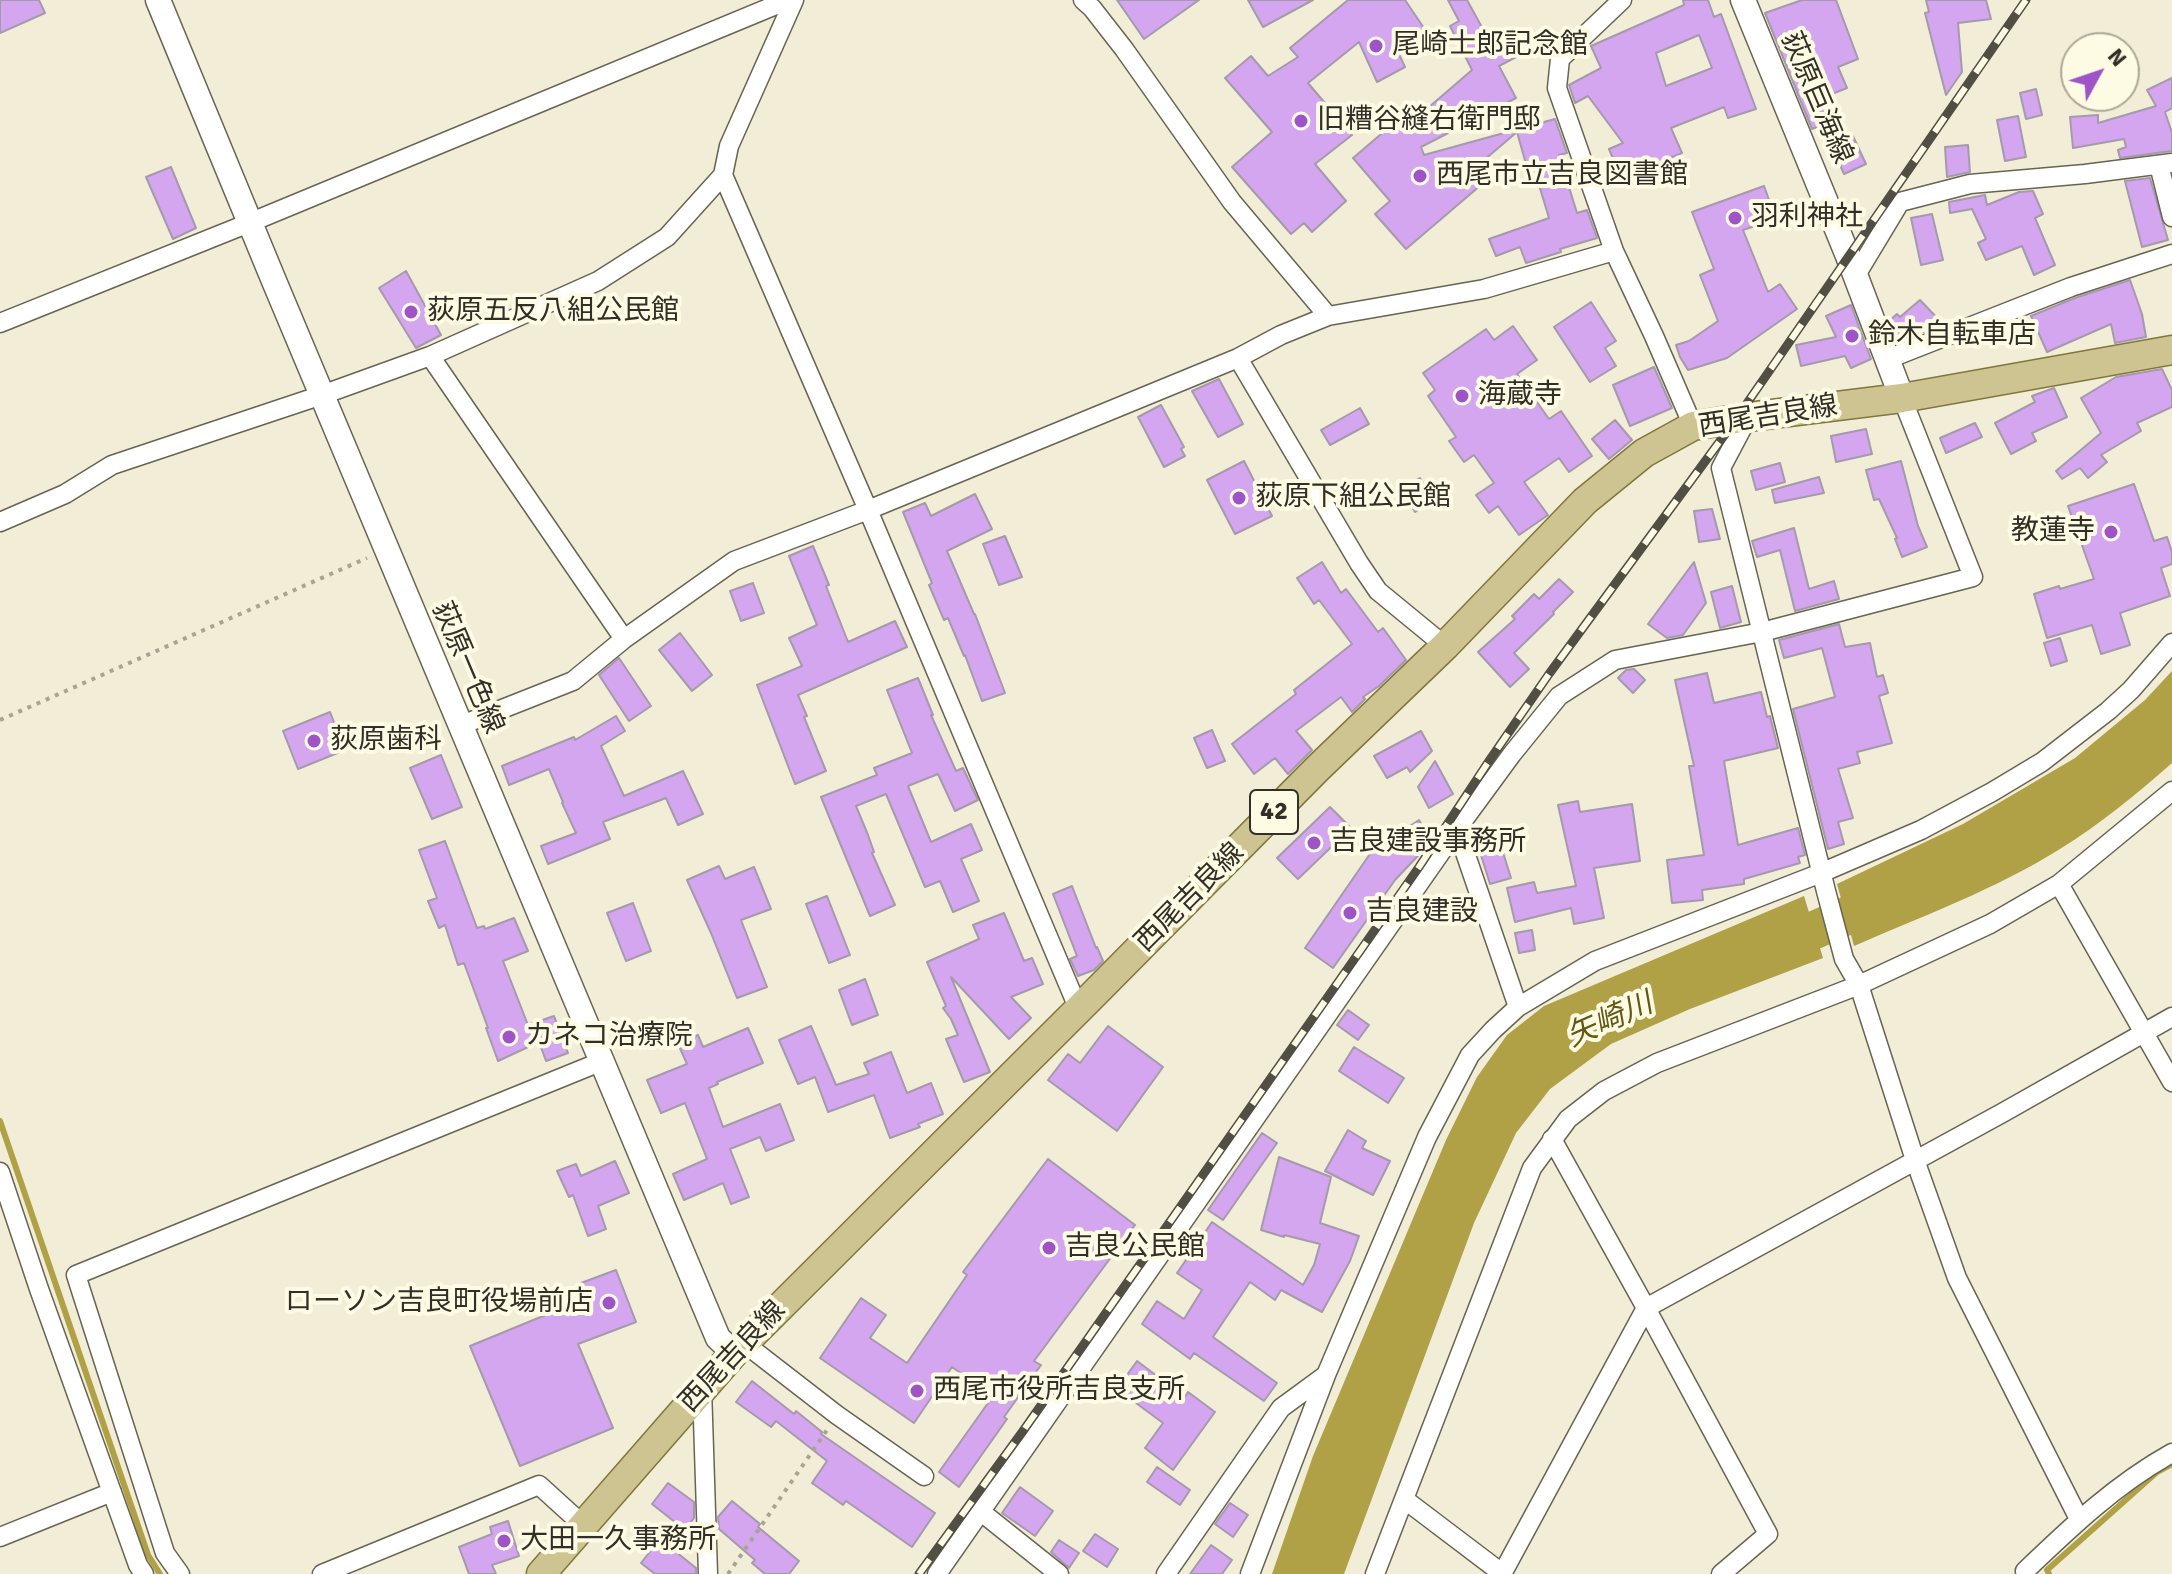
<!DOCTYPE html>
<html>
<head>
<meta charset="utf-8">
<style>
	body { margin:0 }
	#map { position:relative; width:2172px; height:1574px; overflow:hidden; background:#f1edd7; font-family:Signika,sans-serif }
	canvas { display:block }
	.north { position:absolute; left:2060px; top:32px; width:80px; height:80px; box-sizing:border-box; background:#fefbe4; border:2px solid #aca998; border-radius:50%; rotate:50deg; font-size:22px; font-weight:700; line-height:32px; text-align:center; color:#312f27 }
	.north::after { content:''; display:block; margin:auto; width:28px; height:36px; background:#9e54c6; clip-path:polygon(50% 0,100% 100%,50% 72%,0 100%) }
</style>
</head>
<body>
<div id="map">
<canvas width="2172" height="1574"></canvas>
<div class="north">N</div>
</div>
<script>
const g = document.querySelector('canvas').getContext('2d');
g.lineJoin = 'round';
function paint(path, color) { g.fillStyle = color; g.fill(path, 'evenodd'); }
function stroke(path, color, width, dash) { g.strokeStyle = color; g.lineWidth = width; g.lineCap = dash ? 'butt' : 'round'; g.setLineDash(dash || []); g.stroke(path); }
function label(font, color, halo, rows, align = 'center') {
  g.font = font + ' Signika,"Noto Sans JP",sans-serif'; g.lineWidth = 8; g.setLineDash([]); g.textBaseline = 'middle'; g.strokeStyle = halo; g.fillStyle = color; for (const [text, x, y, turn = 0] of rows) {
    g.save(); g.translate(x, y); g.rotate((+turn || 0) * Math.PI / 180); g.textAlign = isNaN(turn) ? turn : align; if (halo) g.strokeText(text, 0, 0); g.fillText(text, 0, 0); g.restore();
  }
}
paint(new Path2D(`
	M2172,671V763C2137,794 2100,824 2060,849C1996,889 1923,916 1854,946L1837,884L1963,824L2075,758L2145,700Z
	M1804,896L1823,958L1690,1009L1611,1044L1550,1089L1516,1133L1474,1223L1344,1574H1272L1313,1456L1446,1140L1477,1077L1507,1035L1544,1006Z`), '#b0a046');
stroke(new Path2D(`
	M0,1121L148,1555L160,1574
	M2049,1574L2047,1570L2157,1472L2172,1464`), '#b0a046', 6);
stroke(new Path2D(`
	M1769,950L1892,896`), '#b0a046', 38);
const building = new Path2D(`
	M0,0H39L45,13L0,33Z
	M1117,0H1199L1144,39Z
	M1248,0H1313L1263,27Z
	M1348,0H1405L1428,34L1398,52L1405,67L1377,82L1359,42L1308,83L1352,135L1315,164L1346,201L1312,232L1304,223L1291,234L1232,167L1272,132L1225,78L1251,56L1268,76L1298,57L1290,48Z
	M1448,0H1467L1490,42L1508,32L1520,55L1499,66L1516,98L1421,147L1424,155L1555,119L1567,153L1559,155L1577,213L1587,210L1597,238L1560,249L1561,252L1526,263L1520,247L1496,256L1489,239L1549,218L1532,162L1526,164L1517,132L1470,172L1481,185L1406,249L1375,214L1390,201L1353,158L1407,112L1414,120L1472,70L1450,26L1459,21Z
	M1683,0H1708L1714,17L1721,14L1756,109L1728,118L1724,107L1671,128L1682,153L1621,178L1609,149L1623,143L1588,96L1575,103L1569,85L1601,68L1591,46L1684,5ZM1699,35L1712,68L1666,86L1656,53Z
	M1802,0H1836L1858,59L1838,67L1847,88L1827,96L1836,119L1812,129L1765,13Z
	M1926,0H1986L1991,19L1958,23L1962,72L1946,95L1925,13L1929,12Z
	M2172,78V108L2165,112L2172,133V151L2120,158L2118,150L2126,147L2124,139L2073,148L2070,117L2098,115V123L2156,106L2147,90Z
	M2036,89L2042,115L2026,119L2020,93Z
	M2018,116L2026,157L2005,161L1997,120Z
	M1852,134L1866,164L1844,174L1830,143Z
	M1968,145L1970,172L1947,177L1945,147Z
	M171,167L196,228L173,239L146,177Z
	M2150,178L2168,240L2142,247L2125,181Z
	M1764,186L1776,219L1743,230L1768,292L1780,284L1797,309L1727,358L1688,370L1680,357L1676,345L1689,341L1718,321L1700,275L1714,269L1692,212Z
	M2033,191L2043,214L2035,218L2055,265L2034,275L2022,246L1986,260L1978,243L1986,239L1972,209L1950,213L1949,202L1985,195L1987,205L2019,192Z
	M1932,214L1943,260L1921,265L1911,218Z
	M406,271L441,335L416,348L379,288Z
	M2130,280L2142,314L2146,337L2115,343L2111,324L2047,352L2031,316L2075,298Z
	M1920,300L1941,322L1934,328L1924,332L1921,329L1911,337L1897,343L1889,321L1897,314L1900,317Z
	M1591,302L1616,341L1605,348L1616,366L1590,382L1554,327Z
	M1851,305L1871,359L1851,368L1845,356L1801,366L1796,345L1836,337L1826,316Z
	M1513,326L1537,360L1517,374L1549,419L1561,411L1592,456L1569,472L1559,458L1524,482L1548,515L1519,535L1498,506L1489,513L1476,495L1494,483L1474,455L1464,462L1449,441L1456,437L1428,396L1435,390L1423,373L1486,329L1494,340Z
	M1654,367L1672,408L1630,426L1613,385Z
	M2162,369L2172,390V407L2137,423L2141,431L2101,455L2107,462L2088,478L2080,468L2062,479L2056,471L2101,433L2081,398L2116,377Z
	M1219,379L1243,424L1218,437L1192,391Z
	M2054,388L2067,417L2032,433L2036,441L2011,454L1995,423L2035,402L2032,396Z
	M1161,405L1184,447L1181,449L1185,456L1164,467L1138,417Z
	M1360,408L1369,424L1330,445L1321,430Z
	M1615,420L1632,440L1609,459L1592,439Z
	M1975,423L1982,437L1946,453L1940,438Z
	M1866,429L1872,454L1836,462L1831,436Z
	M1244,461L1272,516L1235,534L1207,480Z
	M1901,461L1918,526L1927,547L1902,557L1895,539L1897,538L1879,499L1874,500L1866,470Z
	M1780,463L1785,482L1756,490L1751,471Z
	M1819,477L1824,493L1775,503L1772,490Z
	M1420,478L1433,501L1415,512L1401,489Z
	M2134,484L2154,541L2167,537L2172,552V564L2161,568L2170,596L2120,613L2130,645L2101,654L2092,625L2047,638L2034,594L2059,586L2060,589L2094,579L2068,506Z
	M975,494L992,529L947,551L974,614H975L1005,693L982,701L965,655L964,656L948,618L944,620L929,585L932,583L903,512L925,503L931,516Z
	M1712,509L1720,539L1699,542L1694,511Z
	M1794,528L1809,589L1834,581L1839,599L1795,611L1780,550L1757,557L1752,541Z
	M1005,536L1022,577L999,585L983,544Z
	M813,546L829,585L826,586L848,642L895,621L907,647L798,695L807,716L804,717L826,771L795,784L757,685L802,666L789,638L817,625L789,556Z
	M1322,562L1341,593L1346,589L1378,632L1383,628L1406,660L1379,686L1363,697L1365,699L1352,712L1341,697L1296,731L1312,750L1288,774L1275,758L1254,774L1232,744L1296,694L1294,690L1352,644L1319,600L1314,604L1297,578Z
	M1694,562L1706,603L1683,635L1667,638L1648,624Z
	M1559,579L1573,592L1553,612L1554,614L1514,653L1529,669L1510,687L1478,652L1515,619L1512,616L1534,594L1539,599Z
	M753,583L764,613L741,621L730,591Z
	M1732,586L1741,622L1720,628L1711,592Z
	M1839,624L1845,647L1870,643L1877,677L1883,675L1888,693L1879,696L1892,743L1857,752L1860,763L1838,769L1853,818L1838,822L1844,844L1828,849L1793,709L1835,697L1822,648L1784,658L1779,640Z
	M680,633L712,675L692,691L659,650Z
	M2060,638L2067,661L2051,666L2044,643Z
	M619,658L651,706L629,721L599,675Z
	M1634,669L1645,680L1633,693L1618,678L1626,670Z
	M1707,673L1714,703L1761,692L1767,717L1770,716L1778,748L1724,761L1738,845L1798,828L1805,855L1798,857L1800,863L1744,879V884L1702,890L1703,900L1672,903L1667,860L1704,855L1689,766H1694L1675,680Z
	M918,678L933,715H931L956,771L963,768L978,800L955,811L938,774L908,786L931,842L971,824L982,850L961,859L979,901L953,912L940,881L925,887L886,794L856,806L868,835L874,852L872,853L895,905L870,916L821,797L877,775L874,768L912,753L887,690Z
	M330,712L345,750L298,769L283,731Z
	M616,716L625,731L601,746L624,796L683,771L703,814L678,825L666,798L603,822L610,839L548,864L541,846L576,833L562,803L563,802L549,769L509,785L502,766L574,737L575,740Z
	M1212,730L1225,761L1207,768L1194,738Z
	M1421,731L1432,751L1410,772L1407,767L1387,778L1374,756Z
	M441,755L462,807L432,819L410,768Z
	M1435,761L1453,794L1429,808L1418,787Z
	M1578,801L1580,812L1632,804L1640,861L1594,868L1604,918L1574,924L1571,908L1515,922L1507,888L1534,882L1537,893L1576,886L1558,805Z
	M1330,807L1351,828L1298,879L1277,858Z
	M1419,820L1431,842L1395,880L1333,968L1305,948L1372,851Z
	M445,841L477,928L484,926L485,929L514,918L528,951L503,961L528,1025L554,1016L568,1053L546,1061L539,1042L498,1061L486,1028H488L464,963L458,965L445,925L439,928L428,901L437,898L419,850Z
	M1501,846L1511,878L1490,884L1480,852Z
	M719,866L725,879L754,867L771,909L741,920L767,987L737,998L711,933L687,880Z
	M1072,886L1096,948L1097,947L1103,961L1094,970L1078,976L1070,959L1077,956L1053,894Z
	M827,896L850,955L829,963L806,904Z
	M633,903L651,951L626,961L607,913Z
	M1004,913L1024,961L1032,958L1043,984L1011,997L1031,1018L1009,1039L951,977L990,1072L964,1082L946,1039L958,1035L951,1019L943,1008L946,1006L927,962L979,939L973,925Z
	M1532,930L1535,950L1519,953L1515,933Z
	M865,979L878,1015L852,1025L839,990Z
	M1348,1010L1369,1025L1358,1040L1337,1025Z
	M811,1026L836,1085L869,1074L864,1063L891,1052L907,1093L931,1083L943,1114L918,1124L920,1127L890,1138L874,1095L828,1112L815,1077L798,1084L779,1040Z
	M1108,1026L1163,1067L1117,1131L1048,1080L1068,1054L1080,1063Z
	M748,1028L763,1063L717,1082L718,1084L709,1088L723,1127L780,1104L794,1140L766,1151L760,1137L730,1149L749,1197L731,1204L723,1183L684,1200L673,1174L707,1159L685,1103L661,1113L647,1080L687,1064L678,1044L698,1035L703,1047Z
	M1354,1047L1404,1078L1388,1103L1339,1071Z
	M1348,1130L1366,1141L1362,1148L1390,1161L1373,1195L1325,1171Z
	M1262,1133L1277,1143L1223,1220L1208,1210Z
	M1279,1157L1331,1177L1320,1223L1359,1236L1350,1261L1322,1312L1281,1290L1275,1300L1250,1282L1213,1337L1277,1383L1264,1401L1194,1353L1190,1359L1142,1324L1157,1301L1184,1319L1202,1290L1177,1273L1212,1222L1303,1285L1314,1265L1320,1244L1284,1235V1237L1261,1230Z
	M1048,1159L1135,1225L1034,1361L1041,1365L1004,1417L1007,1419L959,1487L939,1472L993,1396L952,1367L914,1423L820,1358L861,1298L886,1315L870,1338L907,1363L967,1275L963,1272Z
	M615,1161L629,1193L598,1206L606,1229L588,1236L573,1195L569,1197L557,1171L576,1164L581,1176Z
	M616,1270L636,1322L578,1344L613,1428L520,1466L470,1346L587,1298L581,1283Z
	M1137,1361L1185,1397L1188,1392L1215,1412L1173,1470L1145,1448L1163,1423L1117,1389Z
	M752,1381L794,1414L796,1411L822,1432L821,1434L935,1513L912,1547L846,1501L843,1505L812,1483L827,1461L776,1421L771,1427L736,1402Z
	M1157,1467L1190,1490L1180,1505L1147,1482Z
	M668,1483L694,1502V1518L685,1530L652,1504Z
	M1020,1487L1053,1511L1035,1536L1002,1513Z
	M732,1501L760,1524L758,1527L799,1561L789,1574H765L752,1563L755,1560L719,1529L718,1517Z
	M1230,1503L1248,1515L1233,1537L1215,1524Z
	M508,1521L519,1556L492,1565L496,1574H469L459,1547L492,1534L490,1527Z
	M1095,1534L1118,1549L1107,1567L1083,1551Z
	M660,1539L696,1568V1574H655L641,1563Z
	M1059,1540L1079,1553L1069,1568L1051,1552Z
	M1211,1545L1232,1560L1222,1574H1190Z`);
paint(building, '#d3a6ef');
stroke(building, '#a599ac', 2);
const minor = new Path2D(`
	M1083,0L1092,8L1124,49L1232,202L1328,316
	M1622,0L1560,59L1557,88L1614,251L1654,336L1693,426
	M2159,165L2172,217
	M723,175L868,510L1079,1010
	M1856,275L1900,202L1970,184L2085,174L2172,163
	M0,323L249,223L788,0
	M430,356L624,639
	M1238,358L1359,563L1378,591L1445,646
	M1888,359L2071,287L2172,254
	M1748,417L1721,468L1826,891L1844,959L1859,985L1915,1160L1957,1278L2079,1519
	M0,522L65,494L112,465L322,395L430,356L598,281L667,237L723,175L729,146L794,0
	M459,726L573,681L624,639L734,561L868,510L1238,358L1281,335L1328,316L1484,289L1614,251
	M1457,829L1518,1007
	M2059,884L2172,1082
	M1552,1139L1646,1308L1768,1534L1721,1574
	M0,1172L39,1289L138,1565L144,1574
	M744,1343L837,1415L924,1476
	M702,1388L708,1574
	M1404,1499L1503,1574
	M980,1511L1059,1574
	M0,1537L112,1492
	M180,1574L165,1553L76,1275L600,1062
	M322,1574L539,1485L583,1525
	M937,1574L1457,829L1512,754L1559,696L1615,660L1762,632L1973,577L1902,398
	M1166,1574L1281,1408L1326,1375
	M1250,1574L1326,1375L1427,1137L1470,1055L1493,1030L1518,1007L1595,961L1821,873L1921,830L1992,792L2042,762L2108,711L2131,690L2172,643
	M1375,1574L1532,1168L1568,1119L1604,1091L1657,1063L1859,985L1990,924L2059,884L2172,791
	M1502,1574L1646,1308L2004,1112L2172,1017
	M2026,1574L2025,1571C2071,1527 2116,1484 2172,1453`);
const secondary = new Path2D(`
	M158,0C342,447 528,893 718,1338L734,1353
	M1743,0L1848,256L1902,398`);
const primary = new Path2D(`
	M541,1574L734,1353L1090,998L1318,768L1445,646L1585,501L1644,453L1693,426L1748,417L1902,398L2172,350`);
stroke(minor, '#676451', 21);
stroke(secondary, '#676451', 27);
stroke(primary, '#81763c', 31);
stroke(new Path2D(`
	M0,720L367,558
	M728,1574L827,1430`), '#a7a493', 4, [4, 6]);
stroke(minor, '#fff', 18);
stroke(secondary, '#fff', 24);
stroke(primary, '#cdc491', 28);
const rail = new Path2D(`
	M919,1574L1023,1431L1419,867L1489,761L1549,674L1734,422L2026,0`);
stroke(rail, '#514e44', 9);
stroke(rail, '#fefbe4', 6, [18]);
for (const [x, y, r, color] of [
	[1376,46,8,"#9e54c6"],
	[1301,121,8,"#9e54c6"],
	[1420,176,8,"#9e54c6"],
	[1735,218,8,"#9e54c6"],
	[411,312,8,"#9e54c6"],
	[1852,336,8,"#9e54c6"],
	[1462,396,8,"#9e54c6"],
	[1239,498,8,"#9e54c6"],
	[2111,532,8,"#9e54c6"],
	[314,741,8,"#9e54c6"],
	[1314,843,8,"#9e54c6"],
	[1350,913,8,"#9e54c6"],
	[509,1037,8,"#9e54c6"],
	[1049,1248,8,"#9e54c6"],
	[609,1303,8,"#9e54c6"],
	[917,1391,8,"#9e54c6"],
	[504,1541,8,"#9e54c6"]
]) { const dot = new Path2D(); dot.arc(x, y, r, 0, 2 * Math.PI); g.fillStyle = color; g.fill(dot); stroke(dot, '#fefbe4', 3); }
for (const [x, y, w] of [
	[1274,812,48]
]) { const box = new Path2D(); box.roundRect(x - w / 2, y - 22, w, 44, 6); g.fillStyle = '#fefbe4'; g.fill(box); stroke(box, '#312f27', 2); }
label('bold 26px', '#312f27', null, [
	["42",1274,812]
]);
label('28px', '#312f27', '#fefbe4', [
	["尾崎士郎記念館",1392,46],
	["旧糟谷縫右衛門邸",1317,121],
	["西尾市立吉良図書館",1436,176],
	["羽利神社",1751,218],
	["荻原五反八組公民館",427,312],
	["鈴木自転車店",1868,336],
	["海蔵寺",1478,396],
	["荻原下組公民館",1255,498],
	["教蓮寺",2095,532,"right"],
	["荻原歯科",330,741],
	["吉良建設事務所",1330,843],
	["吉良建設",1366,913],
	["カネコ治療院",525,1037],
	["吉良公民館",1065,1248],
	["ローソン吉良町役場前店",593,1303,"right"],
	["西尾市役所吉良支所",933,1391],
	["大田一久事務所",520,1541]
], 'left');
label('28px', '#312f27', '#fefbe4', [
	["荻原巨海線",1816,98,67],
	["西尾吉良線",1768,417,-9],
	["荻原一色線",467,668,67],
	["西尾吉良線",1190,898,-45],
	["西尾吉良線",733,1357,-47]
]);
label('italic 30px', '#645815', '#fefbe4', [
	["矢崎川",1610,1021,-24]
]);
</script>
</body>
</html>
